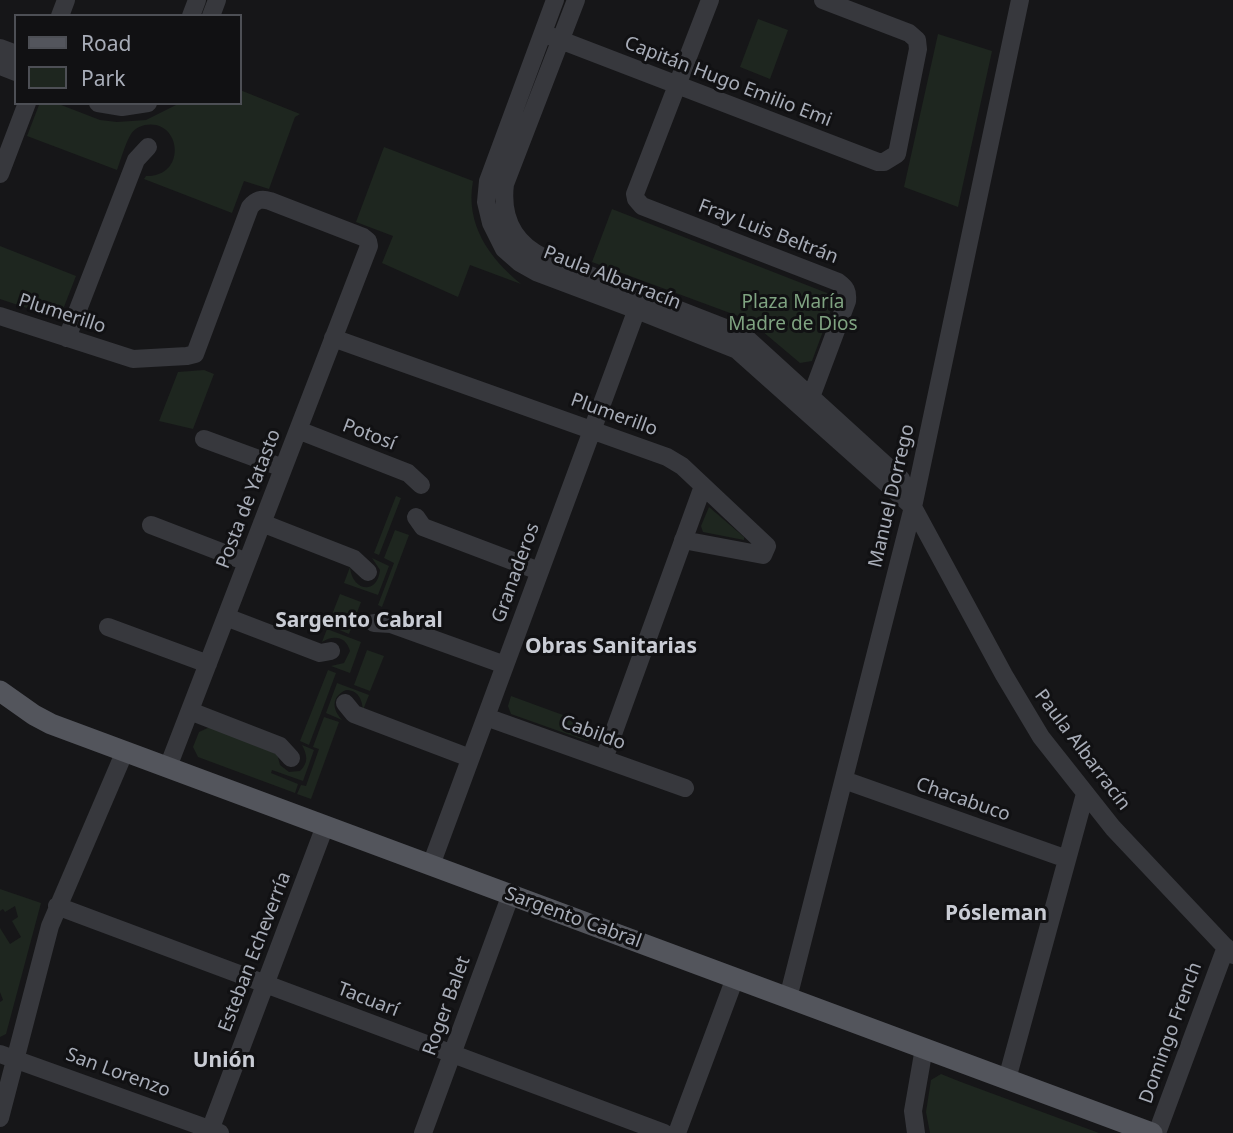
<!DOCTYPE html>
<html>
<head>
<meta charset="utf-8">
<style>
	body { margin:0 }
	#map { position:relative; width:1233px; height:1133px; overflow:hidden; background:#161618; font-family:"Noto Sans",sans-serif }
	canvas { display:block }
	.legend { position:absolute; left:14px; top:14px; width:228px; height:91px; box-sizing:border-box; background:#111113; border:2px solid #4d4f55; margin:0; padding:9px 12px; list-style:none; font-size:21px; color:#a8adb8 }
	.legend li { display:flex; align-items:center; gap:14px; height:35px }
	.legend b { width:35px; border:2px solid #4d4f55 }
</style>
</head>
<body>
<div id="map">
<canvas width="1233" height="1133"></canvas>
<ul class="legend">
<li><b style="height:9px;background:#53555c"></b>Road</li>
<li><b style="height:19px;background:#1e261f"></b>Park</li>
</ul>
</div>
<script>
const g = document.querySelector('canvas').getContext('2d');
g.lineJoin = 'round';
function paint(path, color) { g.fillStyle = color; g.fill(path, 'evenodd'); }
function stroke(path, color, width, dash) { g.strokeStyle = color; g.lineWidth = width; g.lineCap = dash ? 'butt' : 'round'; g.setLineDash(dash || []); g.stroke(path); }
function label(font, color, halo, rows, align = 'center') {
  g.font = font + ' "Noto Sans",sans-serif'; g.lineWidth = 6; g.setLineDash([]); g.textBaseline = 'middle'; g.strokeStyle = halo; g.fillStyle = color; for (const [text, x, y, turn = 0] of rows) {
    g.save(); g.translate(x, y); g.rotate((+turn || 0) * Math.PI / 180); g.textAlign = isNaN(turn) ? turn : align; if (halo) g.strokeText(text, 0, 0); g.fillText(text, 0, 0); g.restore();
  }
}
paint(new Path2D(`
	M758,19L788,30L770,79L740,67Z
	M938,34L992,51L958,207L904,187Z
	M240,90L300,114L295,117L269,189L244,181L232,213L144,179L146,176C188,177 181,118 145,125C140,126 134,129 131,134C125,144 121,159 117,170L27,136L39,105L56,103L100,120L117,122L146,120L180,103H240Z
	M384,147L473,181C465,224 489,258 521,284L470,265L458,297L382,263L393,236L356,222Z
	M612,209L827,293L832,307L812,361L800,363L749,320L592,262Z
	M0,246L76,276L62,312L51,316L0,299Z
	M204,370L214,374L193,429L159,421L178,372Z
	M396,496L401,498L379,555L374,553Z
	M709,507L744,537V540L703,532L701,526Z
	M395,530L409,535L382,607L378,605L394,563L384,558Z
	M372,558L389,566L378,595L344,583L350,567C352,591 377,596 380,570Z
	M340,594L361,602L349,634L328,625Z
	M327,629L361,642L350,673L331,666L344,663L350,651C346,636 333,635 322,642Z
	M367,650L384,656L370,691L354,685Z
	M328,670L336,673L309,745L300,741Z
	M337,683L369,695L363,710C362,699 358,690 346,690C331,697 332,709 342,720L326,713Z
	M511,696L601,729L598,737L587,741L511,714L508,706Z
	M324,717L339,722L311,799L297,794L301,785L306,786L319,749L313,747Z
	M210,727L277,754L280,765L289,772L300,771C309,762 307,755 302,745L314,750L303,781L272,770L271,773L298,784L295,793L198,757L193,747L199,732Z
	M0,889L41,903L6,1034L0,1037V1002L3,1000L0,992V928L10,944L21,937L12,921L18,917L15,906L5,912L3,909L0,911Z
	M941,1074L961,1082L1099,1133H930L926,1112L931,1080Z`), '#1e261f');
stroke(new Path2D(`
	M555,0L488,181L486,202L491,223L504,249L520,263L536,272L637,310L737,350L913,507
	M576,0L505,184C501,217 514,243 543,257L743,335L901,479L913,507L1004,675L1041,737L1113,828L1233,955
	M710,0L635,194L636,199L642,206L838,282C846,288 848,291 847,301L808,405
	M60,16L66,0
	M191,16L197,0
	M211,16L217,0
	M550,36L878,162H884L897,154L918,49L917,40L909,33L823,0
	M0,48L16,54
	M0,66L16,72
	M98,103L122,107L148,103
	M0,174L27,103
	M0,316L133,359L187,356L195,354L250,207C256,200 261,198 270,201L363,237L368,241L369,246L168,767
	M67,338L136,160L148,147
	M333,338L667,457L682,466L767,546L763,555L683,540
	M298,430L408,473L421,485
	M204,439L283,468
	M416,517L423,527L539,571
	M262,523L354,559L368,572
	M151,525L247,562
	M226,617L320,653L331,651
	M374,623L391,624L505,665
	M108,627L208,664
	M345,703L354,714L470,758
	M190,711L280,746L291,758
	M486,717L685,788
	M604,759L703,486
	M844,780L1067,859
	M431,865L640,301
	M57,906L664,1133
	M788,998L913,507L1020,0
	M0,1054L220,1133
	M1007,1079L1085,794
	M0,1118L50,926L125,751
	M209,1133L325,826
	M423,1133L511,894
	M677,1133L735,978
	M916,1133L913,1111L924,1048
	M1157,1133L1226,947`), '#37383d', 18);
stroke(new Path2D(`
	M0,691L34,715L51,724L1152,1133`), '#53555c', 21);
label('19px', '#a8adb8', '#111113', [
	["Capitán Hugo Emilio Emi",728,82,21],
	["Fray Luis Beltrán",768,232,21],
	["Paula Albarracín",612,278,21],
	["Plumerillo",62,314,18],
	["Plumerillo",614,415,20],
	["Potosí",369,435,21],
	["Manuel Dorrego",892,496,-77],
	["Posta de Yatasto",249,499,-69],
	["Granaderos",516,573,-70],
	["Cabildo",593,733,20],
	["Paula Albarracín",1082,750,53],
	["Chacabuco",963,800,19],
	["Sargento Cabral",573,918,20],
	["Esteban Echeverría",255,952,-69],
	["Tacuarí",368,1000,21],
	["Roger Balet",447,1006,-70],
	["Domingo French",1171,1033,-70],
	["San Lorenzo",118,1073,20]
]);
label('19px', '#7fa381', '#111113', [
	["Plaza María",793,303],
	["Madre de Dios",793,325]
]);
label('bold 21px', '#c9ccd4', '#111113', [
	["Sargento Cabral",359,621],
	["Obras Sanitarias",611,647],
	["Pósleman",996,914],
	["Unión",224,1061]
]);
</script>
</body>
</html>
